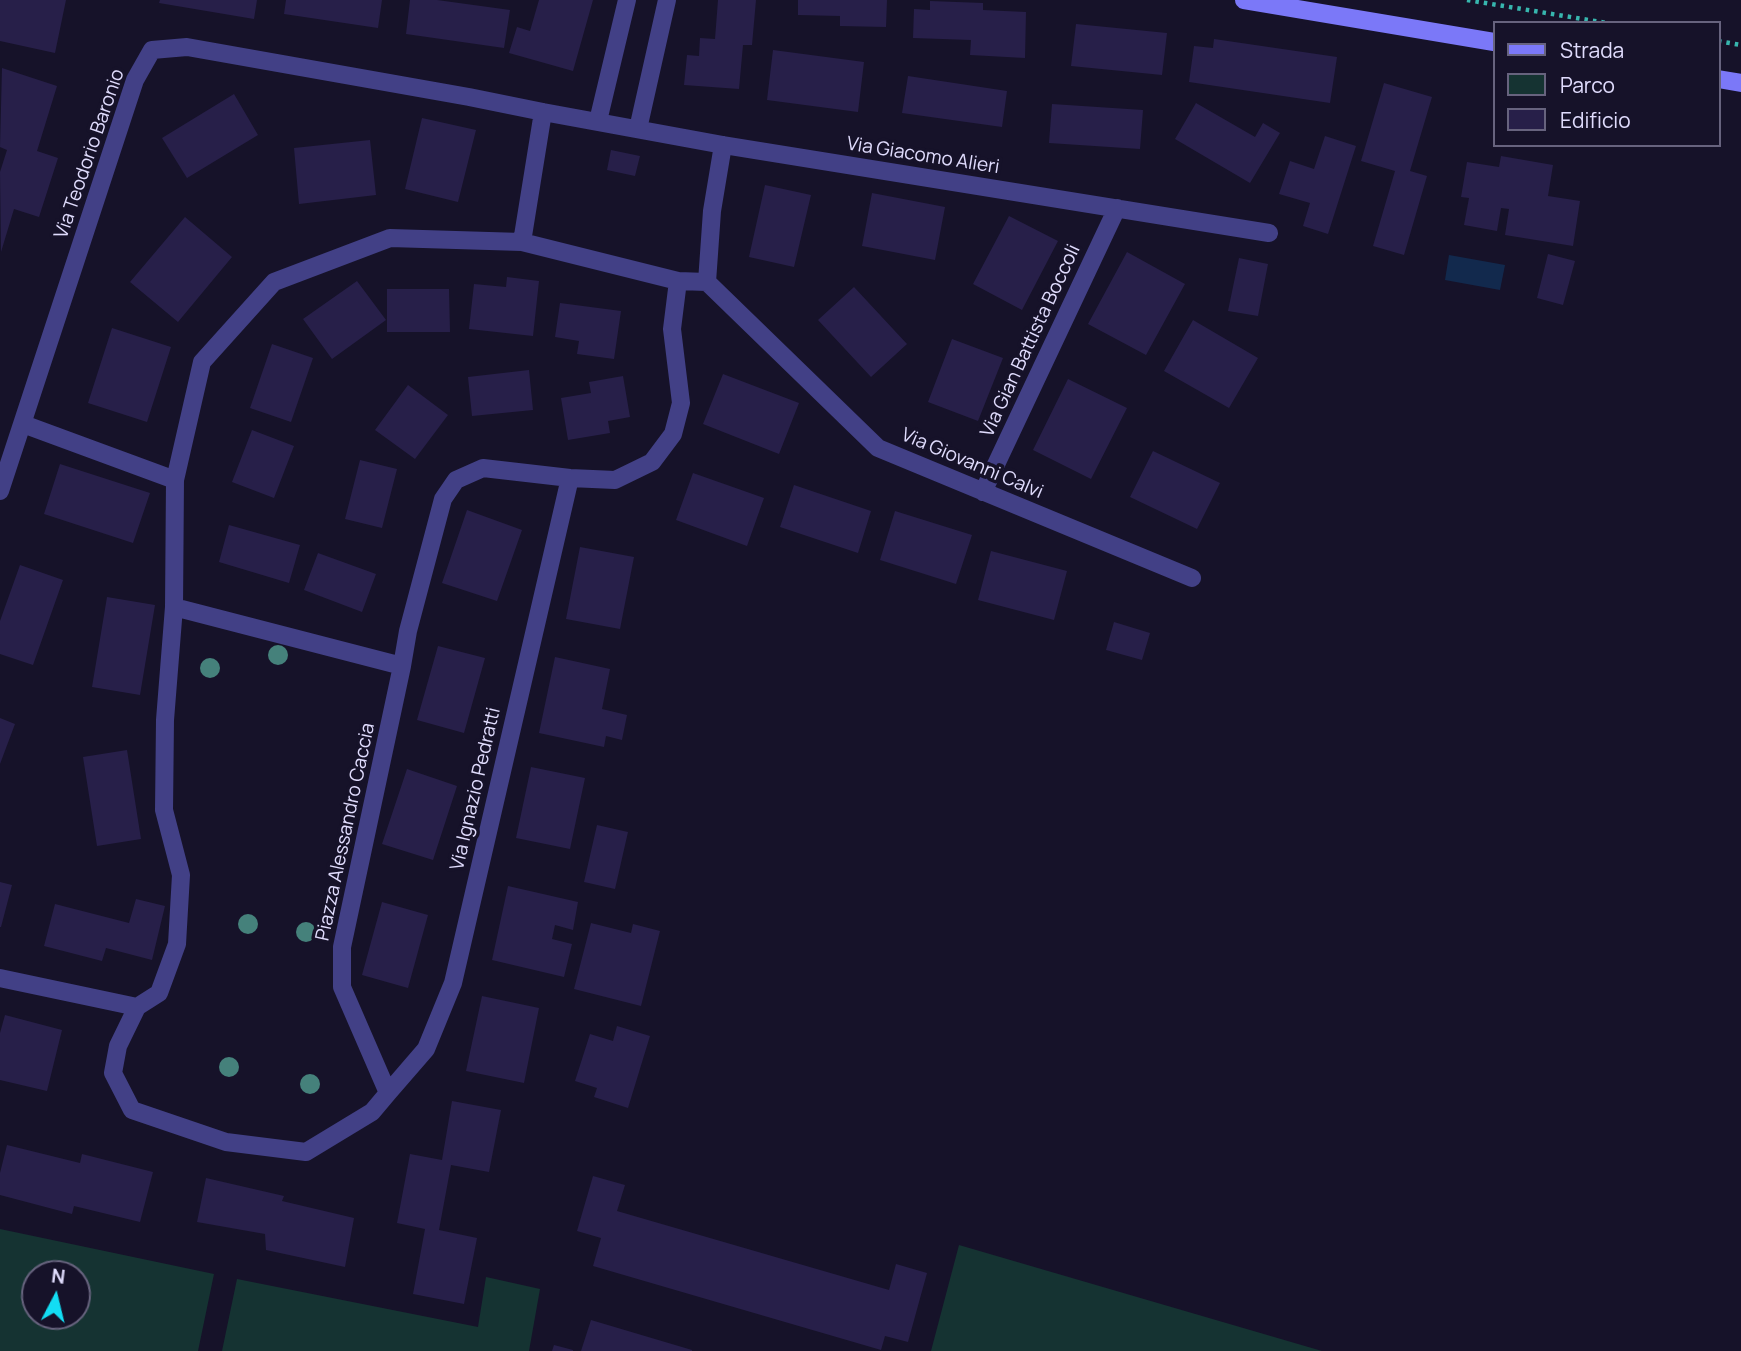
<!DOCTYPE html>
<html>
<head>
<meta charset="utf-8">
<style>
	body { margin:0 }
	#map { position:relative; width:1741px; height:1351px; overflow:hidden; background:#161229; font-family:Manrope,sans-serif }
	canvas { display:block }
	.legend { position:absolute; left:1493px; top:21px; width:228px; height:126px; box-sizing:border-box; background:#161229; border:2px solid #67637e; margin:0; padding:9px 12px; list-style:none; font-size:21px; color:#e0dcfd }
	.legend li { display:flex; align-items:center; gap:14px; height:35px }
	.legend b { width:35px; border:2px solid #67637e }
	.north { position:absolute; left:21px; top:1260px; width:70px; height:70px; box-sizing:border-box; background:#161229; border:2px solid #67637e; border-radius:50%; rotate:7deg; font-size:19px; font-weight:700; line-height:28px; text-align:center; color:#e0dcfd }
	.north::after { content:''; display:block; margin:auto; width:24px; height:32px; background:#13ddf3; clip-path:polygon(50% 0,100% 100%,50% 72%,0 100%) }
</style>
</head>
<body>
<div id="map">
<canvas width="1741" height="1351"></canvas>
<ul class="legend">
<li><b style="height:9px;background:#7b78f8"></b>Strada</li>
<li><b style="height:19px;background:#153332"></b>Parco</li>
<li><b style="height:19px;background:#271f49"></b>Edificio</li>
</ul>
<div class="north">N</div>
</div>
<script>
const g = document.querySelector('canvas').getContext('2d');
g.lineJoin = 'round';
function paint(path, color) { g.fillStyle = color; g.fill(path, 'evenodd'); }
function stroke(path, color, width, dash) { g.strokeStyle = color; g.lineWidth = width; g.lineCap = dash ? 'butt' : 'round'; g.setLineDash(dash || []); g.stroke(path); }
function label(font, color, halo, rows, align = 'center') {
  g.font = font + ' Manrope,sans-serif'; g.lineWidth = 7; g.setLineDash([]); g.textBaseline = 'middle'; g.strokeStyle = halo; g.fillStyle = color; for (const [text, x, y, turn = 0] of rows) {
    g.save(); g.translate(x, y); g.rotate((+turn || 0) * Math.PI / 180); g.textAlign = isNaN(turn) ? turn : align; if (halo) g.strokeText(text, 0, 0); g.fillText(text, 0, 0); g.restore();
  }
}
paint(new Path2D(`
	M0,1229L214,1274L198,1351H0ZM77,1274V1316H35V1274Z
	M959,1245L1322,1351H931Z
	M486,1277L540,1289L529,1351H222L237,1279L478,1327Z`), '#153332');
paint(new Path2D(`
	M1449,255L1505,265L1500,290L1445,280Z`), '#12294d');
paint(new Path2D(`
	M0,0H66L55,53L0,41Z
	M160,0H257L254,19L159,3Z
	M286,0H382L378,28L284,14Z
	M410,0H437L510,10L504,48L406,34Z
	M539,0H593L573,71L509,53L517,27L530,31Z
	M718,0H756L752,45H743L739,89L684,85L687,55L699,56L700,38L715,39Z
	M798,0H887L886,27L840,26V16L798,15Z
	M930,1L983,3V10L1026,12L1025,58L970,55L971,40L913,38L914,9L930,10Z
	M1076,24L1167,33L1162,75L1071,66Z
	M1214,39L1337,57L1330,103L1189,82L1194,46L1213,48Z
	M773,50L864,62L858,112L767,100Z
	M2,68L57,86L37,151L58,158L39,217L14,209L1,252L0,172L7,150L0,147Z
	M908,76L1007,91L1002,127L902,113Z
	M1384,83L1432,97L1410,171L1427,176L1404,255L1373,246L1395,171L1361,161Z
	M234,94L258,135L187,178L162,138Z
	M1196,103L1255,137L1263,123L1280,133L1250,183L1175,139Z
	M1052,104L1143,110L1140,149L1049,143Z
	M422,118L476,130L458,202L405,189Z
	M1325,136L1356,146L1328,234L1303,226L1310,203L1279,194L1290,161L1314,169Z
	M370,140L376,195L299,204L294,148Z
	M611,150L640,156L635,176L607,170Z
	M1501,156L1553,165L1548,196L1580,201L1573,246L1505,235L1509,209L1501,208L1497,231L1464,225L1469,198L1461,197L1467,162L1499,167Z
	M765,185L811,195L794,267L749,257Z
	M872,193L945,207L935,260L862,246Z
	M1009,216L1058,241L1022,310L973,284Z
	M185,217L232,257L178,322L130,282Z
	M1127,252L1185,284L1146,355L1088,324Z
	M1548,254L1575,261L1563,305L1537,298Z
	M1239,258L1268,264L1258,316L1228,311Z
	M507,277L539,281L533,336L469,329L474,284L506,287Z
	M357,281L386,320L332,359L303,319Z
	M854,287L907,344L871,377L818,320Z
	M387,289H449L450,332H387Z
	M560,303L621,311L614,359L577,354L579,341L555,337Z
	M1193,320L1258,358L1229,408L1164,371Z
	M112,328L171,347L147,422L88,403Z
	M952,339L1003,358L978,421L928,402Z
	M272,344L313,358L291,422L250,408Z
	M529,370L533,410L472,416L468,377Z
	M723,374L799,403L779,454L703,424Z
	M623,376L630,417L608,421L610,433L568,440L561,398L591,393L589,382Z
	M1068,379L1127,408L1091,479L1033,450Z
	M408,385L448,415L415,459L375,430Z
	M252,430L294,446L274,498L232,482Z
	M1153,451L1220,483L1197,529L1130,497Z
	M360,460L397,469L382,528L345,519Z
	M60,464L150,493L133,543L44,514Z
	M693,473L764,498L747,546L676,520Z
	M794,485L871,511L858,553L780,527Z
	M467,510L522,530L497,601L442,583Z
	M895,511L972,535L956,584L880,560Z
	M229,525L300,545L289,583L219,562Z
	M580,547L634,557L620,629L566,619Z
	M991,551L1067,571L1054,620L978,600Z
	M318,553L376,574L362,612L304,590Z
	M20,565L63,580L33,665L0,654V621Z
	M107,597L155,605L140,695L92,687Z
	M1114,622L1150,633L1142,660L1106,650Z
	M438,646L485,658L464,733L417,720Z
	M555,657L610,669L602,709L627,715L622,740L606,736L604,747L539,733Z
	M0,718L15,724L0,764Z
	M127,750L141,839L97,846L83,757Z
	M531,767L585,778L570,849L516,838Z
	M407,769L457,786L433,860L382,844Z
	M597,825L628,832L615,889L584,882Z
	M0,882L12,885L1,927H0Z
	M508,886L578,902L573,930L555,925L552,939L572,944L564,977L492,960Z
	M136,899L165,906L152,960L106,948L102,961L44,946L55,904L129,923Z
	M382,902L428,915L408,988L362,975Z
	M591,923L631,933L633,924L660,931L641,1006L574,989Z
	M482,996L539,1008L524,1083L466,1071Z
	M5,1015L62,1030L47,1091L0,1080V1033Z
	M617,1026L650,1036L628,1108L594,1097L597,1088L575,1081L590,1034L613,1041Z
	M452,1101L501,1110L489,1172L451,1165L439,1230L477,1238L464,1304L413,1294L425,1229L397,1223L410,1154L442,1160Z
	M7,1145L80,1163L82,1154L153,1172L140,1222L74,1206L72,1214L0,1195V1173Z
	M593,1176L625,1185L617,1211L889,1290L896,1264L927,1273L908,1342L885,1336L881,1350L593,1266L601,1238L577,1231Z
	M206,1178L284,1196L282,1201L354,1218L345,1267L266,1250L265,1234L197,1222Z
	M591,1320L692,1350V1351H581Z
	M554,1345L573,1350V1351H552Z`), '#271f49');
stroke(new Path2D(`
	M1467,0L1607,23
	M1718,41L1741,45`), '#37b6ae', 4.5, [3.5, 5]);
stroke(new Path2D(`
	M598,121L627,0
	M638,129L667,0
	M723,145L712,211L707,282L678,281L522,242L543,112L723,145L1269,233
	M522,242L390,238L274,282L202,362L175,480L174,607L165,720L164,810L181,875L177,944L159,993L137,1007L118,1046L113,1073L132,1110L226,1142L306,1152L372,1112L388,1093L426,1049L453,983L570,478
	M707,282L878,448L1192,578
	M23,424L175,480
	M0,491L135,80L152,50L187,47L469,97L543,112
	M983,492L1117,208
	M174,607L402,666L342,947V987L388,1093
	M402,666L408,631L443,499L456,480L483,468L570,478L615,480L652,462L673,434L681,403L672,329L678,281
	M0,978L137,1007`), '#424086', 18);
stroke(new Path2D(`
	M1244,0L1494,42
	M1718,79L1741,83`), '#7b78f8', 18);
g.fillStyle = '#45817b';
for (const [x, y] of [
	[278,655],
	[210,668],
	[248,924],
	[306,932],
	[229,1067],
	[310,1084]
]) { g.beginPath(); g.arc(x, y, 10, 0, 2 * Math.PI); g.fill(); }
label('19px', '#e0dcfd', '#161229', [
	["Via Teodorio Baronio",90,154,-71],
	["Via Giacomo Alieri",923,156,9],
	["Via Gian Battista Boccoli",1031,341,-65],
	["Via Giovanni Calvi",972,464,23],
	["Via Ignazio Pedratti",476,789,-77],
	["Piazza Alessandro Caccia",346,832,-78]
]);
</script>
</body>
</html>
